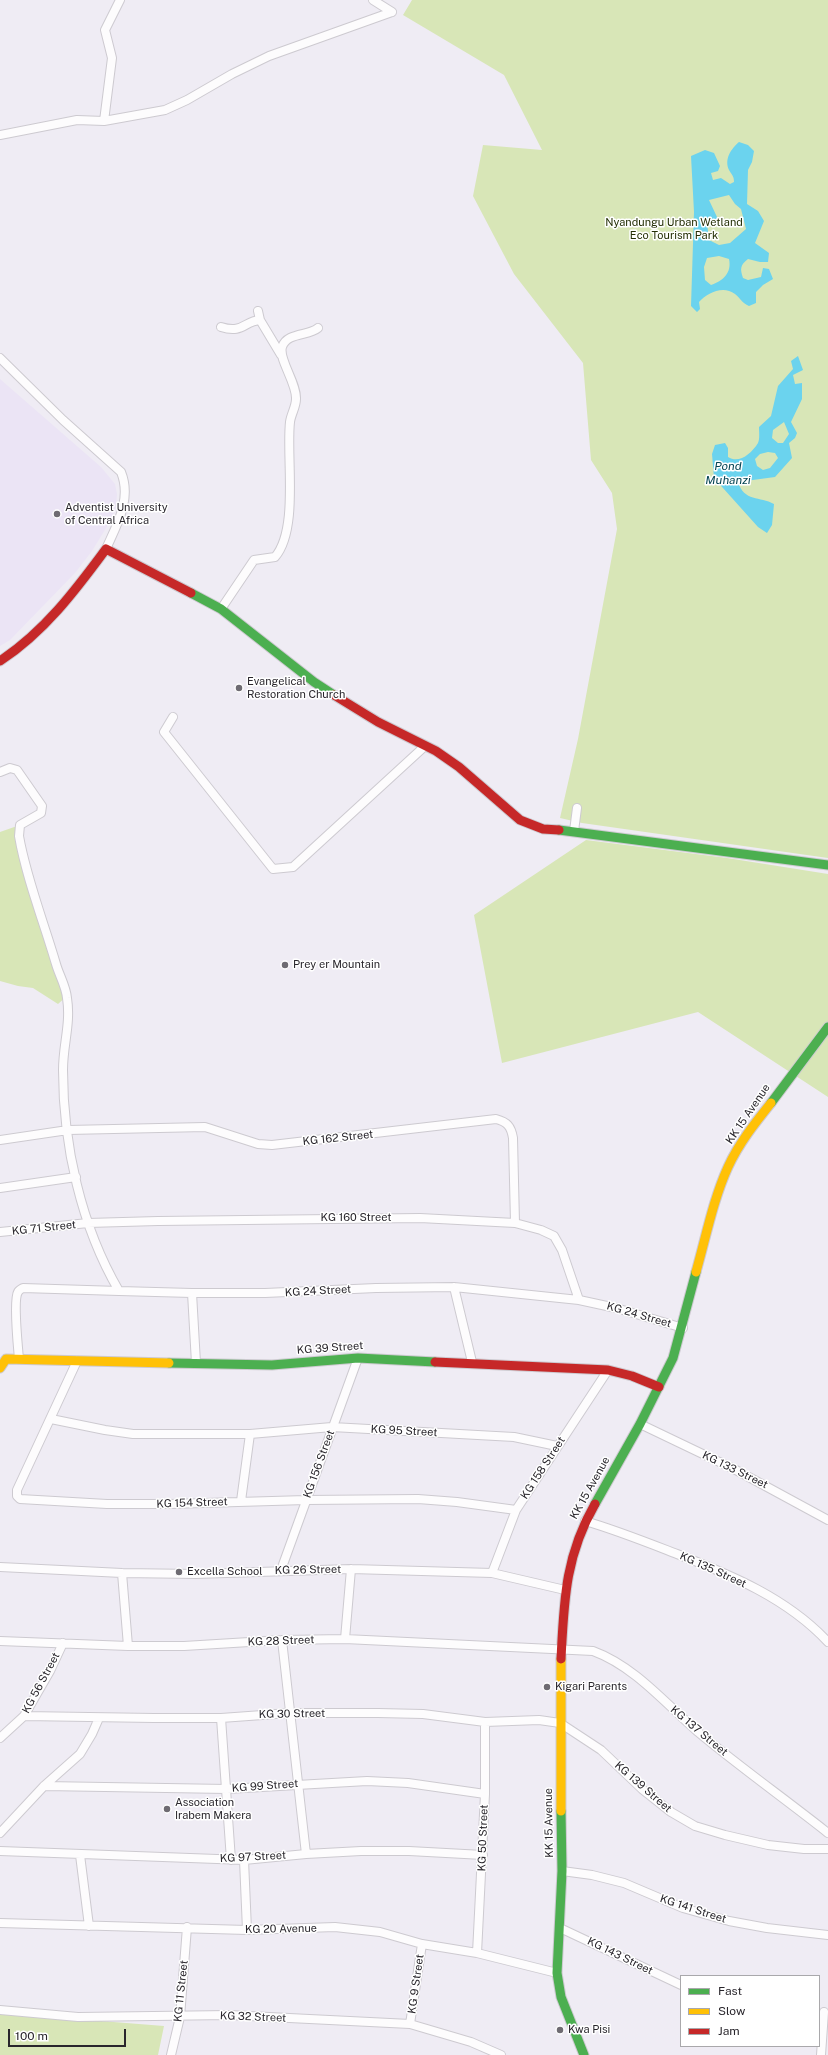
<!DOCTYPE html>
<html>
<head>
<meta charset="utf-8">
<style>
	body { margin:0 }
	#map { position:relative; width:828px; height:2055px; overflow:hidden; background:#efecf4; font-family:"Public Sans",sans-serif }
	canvas { display:block }
	.legend { position:absolute; left:680px; top:1975px; width:140px; height:72px; box-sizing:border-box; background:#fff; border:1px solid #a9a8ab; margin:0; padding:5px 7px; list-style:none; font-size:12px; color:#29262c }
	.legend li { display:flex; align-items:center; gap:8px; height:20px }
	.legend b { width:20px; border:1px solid #a9a8ab }
	.scale { position:absolute; left:8px; top:2029px; width:118px; height:18px; box-sizing:border-box; border:2px solid #29262c; border-top:0; padding-left:5px; font-size:12px; line-height:14px; white-space:nowrap; color:#29262c; -webkit-text-stroke:3px #fff; paint-order:stroke }
</style>
</head>
<body>
<div id="map">
<canvas width="828" height="2055"></canvas>
<ul class="legend">
<li><b style="height:5px;background:#4caf50"></b>Fast</li>
<li><b style="height:5px;background:#ffc107"></b>Slow</li>
<li><b style="height:5px;background:#c62828"></b>Jam</li>
</ul>
<div class="scale">100 m</div>
</div>
<script>
const g = document.querySelector('canvas').getContext('2d');
g.lineJoin = 'round';
function paint(path, color) { g.fillStyle = color; g.fill(path, 'evenodd'); }
function stroke(path, color, width, dash) { g.strokeStyle = color; g.lineWidth = width; g.lineCap = dash ? 'butt' : 'round'; g.setLineDash(dash || []); g.stroke(path); }
function label(font, color, halo, rows, align = 'center') {
  g.font = font + ' "Public Sans",sans-serif'; g.lineWidth = 3; g.setLineDash([]); g.textBaseline = 'middle'; g.strokeStyle = halo; g.fillStyle = color; for (const [text, x, y, turn = 0] of rows) {
    g.save(); g.translate(x, y); g.rotate((+turn || 0) * Math.PI / 180); g.textAlign = isNaN(turn) ? turn : align; if (halo) g.strokeText(text, 0, 0); g.fillText(text, 0, 0); g.restore();
  }
}
paint(new Path2D(`
	M0,379L101,467L115,484L117,494L116,507L111,520L92,551L75,573L10,640L0,646Z`), '#ebe4f5');
paint(new Path2D(`
	M412,0H828V858L582,823L560,818L578,739L617,529L612,493L591,460L583,363L514,274L473,196L483,145L542,150L504,75L403,15Z
	M20,825L19,836L67,996L58,1004L33,988L18,986L0,981V832Z
	M586,840L727,858L828,874V1097L698,1012L502,1063L474,915Z
	M0,2013L164,2026L158,2055H0Z`), '#d8e6b7');
paint(new Path2D(`
	M739,142L748,145L754,151L752,162L748,170L747,204L758,211L764,221L755,243L769,253L768,262H760L748,259C740,265 740,269 743,278L748,280L761,277L763,268L769,269L773,279L763,285L756,292V303L749,306C742,303 741,299 735,294C723,285 707,293 699,302L700,309L697,312L691,306L694,212L691,156L705,150L714,153L720,166L718,171L711,173L713,180L721,178L730,184L734,182C734,176 732,175 729,170C724,159 731,149 739,142ZM729,195L735,204L741,209L746,229L730,243L719,245L709,240L707,223L712,220L720,225L723,223L717,217L709,200ZM719,256L729,259C732,273 723,281 711,285L705,280L704,267L707,258Z
	M798,356L803,370L793,375L795,384L802,383V399L791,422L797,433L795,438L789,443L792,458L775,477L738,482C744,502 760,496 774,504L772,525L767,533L758,527L714,478L712,454L715,445L725,443L728,448V457C739,464 751,454 758,443C760,439 759,431 759,427L771,416L778,386L793,369L791,361ZM784,422L789,434L783,443H778L772,438L773,430ZM768,452L775,453L778,458L770,468L763,470L757,466L755,459L760,454Z`), '#6bd3ee');
const street = new Path2D(`
	M373,0L392,12
	M104,121L112,58L105,30L120,0
	M0,135L77,120L104,121L165,110L187,100L232,74L269,56L392,12
	M258,311L260,320
	M221,327C243,334 244,321 260,320L281,355
	M0,358L63,420L121,472C132,499 117,524 106,549
	M221,609L254,560L275,557C299,529 286,457 290,422C291,414 296,407 296,399C297,383 278,359 282,347C287,332 309,336 318,328
	M173,717L164,732L273,869L293,867L425,746
	M0,772L10,768L17,770L42,806L41,813L20,825L19,836C26,877 44,923 56,964C59,975 66,986 67,998C71,1024 63,1044 63,1070C63,1145 81,1226 119,1291L192,1293H265L376,1288L454,1287L579,1300L616,1308L683,1328
	M574,831L577,808
	M0,1140L68,1130L205,1127L258,1144L272,1145L496,1119C507,1122 511,1126 513,1138L515,1223
	M0,1188L76,1177
	M0,1232L88,1223L158,1221L420,1218L515,1223L541,1230L554,1236L562,1250L579,1300
	M454,1287L472,1362
	M192,1293L196,1363
	M19,1359C18,1347 13,1300 18,1292C19,1290 21,1289 23,1288L119,1291
	M77,1361L17,1490V1496L20,1499L107,1504H170L306,1500L418,1499L457,1502L516,1510
	M51,1419L105,1430L133,1434H250L332,1427L514,1437L557,1446
	M640,1424L734,1469L828,1520
	M241,1501L250,1434
	M585,1521C616,1530 646,1542 677,1554C731,1575 787,1598 828,1642
	M0,1567L122,1573L196,1574L351,1569L492,1573L565,1590
	M281,1570L358,1358
	M122,1573L128,1646
	M492,1573L516,1510L608,1370
	M345,1639L351,1569
	M282,1640L306,1854
	M0,1641L128,1646H184L282,1640L345,1639L593,1651C634,1666 665,1703 698,1732C740,1767 785,1799 828,1833
	M24,1716L154,1718H221L290,1713H378L423,1714L485,1722L539,1720L560,1723L601,1750L642,1789L671,1812L695,1826L725,1835L768,1845L804,1849H828
	M221,1718L231,1860
	M0,1738L24,1716L50,1671L63,1643
	M44,1786L227,1789L367,1781L408,1783L485,1794
	M0,1833L44,1786L80,1754L92,1734L99,1718
	M0,1851L244,1860L306,1854L361,1851H409L483,1855
	M80,1855L89,1926
	M244,1860L247,1930
	M562,1871L592,1875L624,1883L683,1908L729,1921L767,1928L828,1935
	M0,1923L247,1930L335,1927L380,1932L422,1944L477,1953L557,1973
	M560,1928L681,1985
	M477,1953L485,1794V1722
	M0,2010L78,2017L229,2015L410,2024L471,2042L501,2055
	M410,2024L422,1944
	M171,2055L180,2017L187,1927
	M821,2055L824,2012`);
const fast = new Path2D(`
	M191,593L221,609L314,682L334,695
	M559,830L828,865
	M771,1103L828,1027
	M169,1363L272,1365L358,1358L435,1362
	M595,1504L640,1424L673,1358L696,1272
	M561,1811L562,1871L557,1973L561,1997L584,2055`);
const slow = new Path2D(`
	M696,1272C706,1237 713,1200 728,1167C739,1143 755,1123 771,1103
	M0,1368L6,1359L169,1363
	M561,1659V1811`);
const jam = new Path2D(`
	M0,661C44,632 75,591 106,549L191,593
	M334,695L378,722L436,751L459,767L520,820L543,829L559,830
	M435,1362L608,1370L632,1376L659,1387
	M561,1659C564,1601 565,1556 595,1504`);
stroke(street, '#cdcad0', 10);
stroke(fast, '#cdcad0', 11);
stroke(slow, '#cdcad0', 11);
stroke(jam, '#cdcad0', 11);
stroke(street, '#fdfcfd', 8);
stroke(fast, '#4caf50', 9);
stroke(slow, '#ffc107', 9);
stroke(jam, '#c62828', 9);
for (const [x, y, r, color] of [
	[57,514,4,"#6e6b72"],
	[239,688,4,"#6e6b72"],
	[285,965,4,"#6e6b72"],
	[179,1572,4,"#6e6b72"],
	[547,1687,4,"#6e6b72"],
	[167,1809,4,"#6e6b72"],
	[560,2030,4,"#6e6b72"]
]) { const dot = new Path2D(); dot.arc(x, y, r, 0, 2 * Math.PI); g.fillStyle = color; g.fill(dot); stroke(dot, '#fff', 1.5); }
label('11px', '#242f05', '#fff', [
	["Nyandungu Urban Wetland",674,223],
	["Eco Tourism Park",674,236]
]);
label('11px', '#29262c', '#fff', [
	["Adventist University",65,508],
	["of Central Africa",65,521],
	["Evangelical",247,682],
	["Restoration Church",247,695],
	["Prey er Mountain",293,965],
	["Excella School",187,1572],
	["Kigari Parents",555,1687],
	["Association",175,1803],
	["Irabem Makera",175,1816],
	["Kwa Pisi",568,2030]
], 'left');
label('11px', '#29262c', '#fff', [
	["KK 15 Avenue",748,1114,-56],
	["KG 162 Street",338,1138,-6],
	["KG 160 Street",356,1218],
	["KG 71 Street",44,1228,-6],
	["KG 24 Street",318,1291,-3],
	["KG 24 Street",639,1315,16],
	["KG 39 Street",330,1348,-4],
	["KG 95 Street",404,1431,3],
	["KG 156 Street",319,1464,-70],
	["KG 158 Street",543,1468,-57],
	["KG 133 Street",735,1470,26],
	["KK 15 Avenue",590,1488,-61],
	["KG 154 Street",192,1503,-2],
	["KG 26 Street",308,1570,-1],
	["KG 135 Street",713,1570,24],
	["KG 28 Street",281,1641,-2],
	["KG 56 Street",41,1683,-62],
	["KG 30 Street",292,1714,-1],
	["KG 137 Street",699,1731,40],
	["KG 99 Street",265,1786,-4],
	["KG 139 Street",643,1787,41],
	["KK 15 Avenue",549,1823,-91],
	["KG 50 Street",483,1838,-88],
	["KG 97 Street",253,1857,-3],
	["KG 141 Street",693,1909,18],
	["KG 20 Avenue",281,1929,-1],
	["KG 143 Street",620,1956,26],
	["KG 9 Street",416,1984,-82],
	["KG 11 Street",181,1991,-84],
	["KG 32 Street",253,2017,2]
]);
label('italic 12px', '#054554', '#fff', [
	["Pond",728,466],
	["Muhanzi",728,480]
]);
</script>
</body>
</html>
